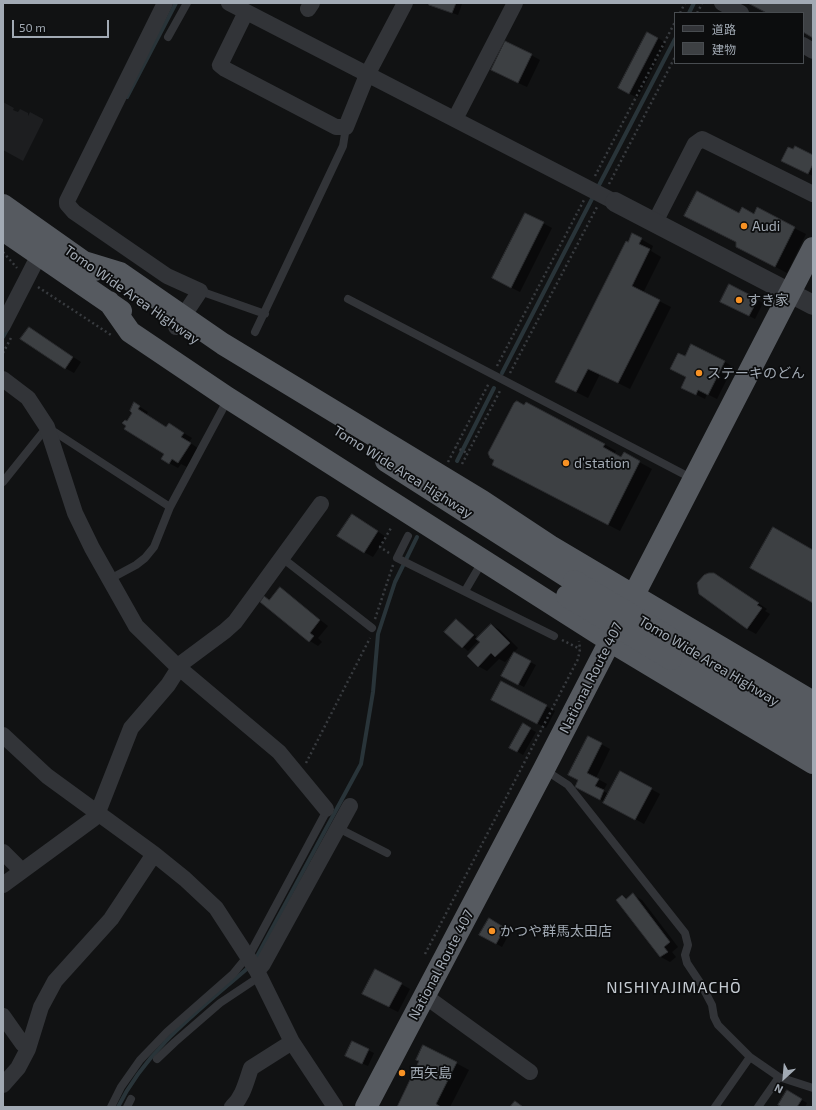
<!DOCTYPE html>
<html>
<head>
<meta charset="utf-8">
<style>
	body { margin:0 }
	#map { position:relative; width:816px; height:1110px; overflow:hidden; background:#111213; font-family:"Exo 2","Noto Sans JP",sans-serif }
	canvas { display:block }
	.frame { position:absolute; inset:0; border:4px solid #a2aab4; pointer-events:none }
	.legend { position:absolute; left:674px; top:12px; width:130px; height:52px; box-sizing:border-box; background:#0c0d0e; border:1px solid #484c50; margin:0; padding:5px 7px; list-style:none; font-size:12px; color:#a2aab4 }
	.legend li { display:flex; align-items:center; gap:8px; height:20px }
	.legend b { width:20px; border:1px solid #484c50 }
	.north { position:absolute; left:764px; top:1058px; width:40px; height:40px; -webkit-text-stroke:3px #0c0d0e; paint-order:stroke; rotate:206deg; font-size:11px; font-weight:700; line-height:16px; text-align:center; color:#a2aab4 }
	.north::after { content:''; display:block; margin:auto; width:14px; height:18px; background:#a2aab4; clip-path:polygon(50% 0,100% 100%,50% 72%,0 100%) }
	.scale { position:absolute; left:12px; top:20px; width:97px; height:18px; box-sizing:border-box; border:2px solid #a2aab4; border-top:0; padding-left:5px; font-size:12px; line-height:14px; white-space:nowrap; color:#a2aab4; -webkit-text-stroke:3px #0c0d0e; paint-order:stroke }
</style>
</head>
<body>
<div id="map">
<canvas width="816" height="1110"></canvas>
<div class="frame"></div>
<ul class="legend">
<li><b style="height:5px;background:#323438"></b>道路</li>
<li><b style="height:11px;background:#3d4043"></b>建物</li>
</ul>
<div class="north">N</div>
<div class="scale">50 m</div>
</div>
<script>
const g = document.querySelector('canvas').getContext('2d');
g.lineJoin = 'round';
function paint(path, color) { g.fillStyle = color; g.fill(path, 'evenodd'); }
function stroke(path, color, width, dash) { g.strokeStyle = color; g.lineWidth = width; g.lineCap = dash ? 'butt' : 'round'; g.setLineDash(dash || []); g.stroke(path); }
function label(font, color, halo, rows, align = 'center') {
  g.font = font + ' "Exo 2","Noto Sans JP",sans-serif'; g.lineWidth = 3.5; g.setLineDash([]); g.textBaseline = 'middle'; g.strokeStyle = halo; g.fillStyle = color; for (const [text, x, y, turn = 0] of rows) {
    g.save(); g.translate(x, y); g.rotate((+turn || 0) * Math.PI / 180); g.textAlign = isNaN(turn) ? turn : align; if (halo) g.strokeText(text, 0, 0); g.fillText(text, 0, 0); g.restore();
  }
}
paint(new Path2D(`
	M3,102L14,108L13,110L18,112L20,109L28,113V116L30,112L43,119V121L23,161L3,150Z`), '#1d1e20');
paint(new Path2D(`
	M430,3H461L462,4L458,15L436,7Z
	M658,38L666,43L638,98L628,93Z
	M531,55L540,60L527,87L501,75Z
	M813,156V176L788,164Z
	M526,214L552,228L520,292L502,283Z
	M739,214L754,215L794,228L806,234L787,273L749,253L737,242Z
	M641,239L653,246L651,251L661,257L643,293L671,307L630,389L600,374L588,398L568,388Z
	M730,285L763,303L755,319L727,304Z
	M29,328L81,362L74,373L65,368Z
	M685,358L725,362L733,367L717,399L707,394L705,399L691,392L687,378Z
	M134,403L148,412L146,415L167,428L177,429L192,438L189,442L199,449L187,467L181,464L178,468L169,463L166,454L127,422L134,412Z
	M604,444L616,451L614,454L622,458L624,454L652,469L620,531L505,471Z
	M361,520L386,537L373,557L364,552Z
	M704,576L723,580L767,609L765,611L770,614L756,634L747,629L698,583Z
	M280,588L328,626L318,638L322,642L318,646L310,641L270,601Z
	M457,620L478,638L491,625L500,630L518,648L505,662L499,659L487,671L478,666L481,642L479,640L468,651L446,632Z
	M530,662L536,665L524,687L503,676Z
	M502,683L555,711L546,728L501,705Z
	M523,725L536,732L523,755L510,747Z
	M588,737L610,749L596,778L607,784L603,791L609,794L651,789L660,794L644,824L596,797L579,781Z
	M633,895L642,900L678,947L672,952L676,957L670,962L661,957L618,900L622,896L627,899Z
	M489,920L510,932L502,947L481,935Z
	M401,984L410,989L398,1012L372,999Z
	M424,1046L469,1070L450,1107L397,1106L420,1061Z
	M368,1050L374,1053L368,1066L352,1059Z
	M787,1091L807,1103L805,1107H784Z`), '#0007');
stroke(new Path2D(`
	M689,13L694,3
	M127,97L176,3
	M597,189L675,39
	M3,337L8,328
	M502,373L594,195
	M457,461L494,388
	M255,960L361,764L373,692L378,634L395,582L417,537
	M118,1107C147,1048 201,1009 249,967`), '#293439', 4);
const building = new Path2D(`
	M429,3H456L452,13L429,5Z
	M748,3H813V38L803,32V13H767Z
	M647,32L658,38L629,94L618,88Z
	M505,41L532,54L518,83L491,70Z
	M795,146L813,155V164L808,174L781,161L788,147L793,149Z
	M697,191L739,213L742,207L754,214L757,207L795,227L775,267L736,247V242L684,216Z
	M525,213L544,222L511,288L492,278Z
	M632,233L642,238L639,244L650,249L632,286L660,300L618,383L588,369L576,392L555,382L626,241L628,242Z
	M729,284L758,299L749,316L720,302Z
	M29,327L73,357L65,369L20,339Z
	M691,344L725,361L708,395L698,390L696,395L681,388L686,377L670,369L678,353L685,356Z
	M517,401L524,405L526,402L605,444L603,447L621,457L624,452L640,461L608,525L492,465L494,460L490,458L488,453L514,403Z
	M134,402L140,406L138,409L166,427L169,423L184,433L181,437L191,443L178,463L172,459L169,464L161,459L164,454L124,429L126,426L122,423L125,420L127,421L132,413L130,411Z
	M352,514L378,531L364,553L337,536Z
	M773,527L813,550V603L750,568Z
	M709,573H714L759,603L757,605L762,608L747,629L699,594L697,583L704,575Z
	M280,587L320,620L310,633L314,636L309,642L260,602L264,596L269,600Z
	M456,619L474,635L462,648L444,632Z
	M491,624L510,643L495,657L491,653L478,667L467,656L480,642L476,639Z
	M514,652L531,661L518,685L501,676Z
	M501,681L547,705L537,724L491,700Z
	M523,723L531,728L517,752L509,748Z
	M588,736L602,743L587,773L599,779L595,786L604,790L600,800L575,787L578,780L568,775Z
	M620,771L652,788L635,820L603,803Z
	M633,893L670,942L664,947L668,952L660,957L616,900L622,895L626,899Z
	M489,918L505,928L496,944L479,935Z
	M375,969L402,983L389,1007L362,994Z
	M352,1041L369,1049L362,1064L345,1056Z
	M423,1045L457,1062L436,1104L441,1107H397L419,1061L416,1060Z
	M787,1090L802,1099L797,1107H782L778,1105Z
	M515,1101L523,1107H510Z`);
paint(building, '#3d4043');
stroke(building, '#2b2c2f', 1);
stroke(new Path2D(`
	M680,13L685,3
	M697,13L702,4
	M595,176L675,22
	M609,184L675,57
	M3,252L17,268
	M38,287L111,335
	M3,353L12,336
	M497,366L584,200
	M510,373L597,207
	M455,447L467,453
	M448,462L489,383
	M462,464L501,389
	M389,553L380,547L391,528
	M375,619L393,565
	M562,640L580,649
	M306,763L370,638
	M425,954L578,659L580,649L579,641`), '#383b3f', 2.5, [2, 3]);
stroke(new Path2D(`
	M168,37L187,3
	M200,291L265,314
	M348,299L693,479
	M255,332L343,146L346,127
	M3,482L47,427L170,507
	M408,536L397,558L554,636
	M281,557L372,628
	M110,579L136,565L145,558L154,547L170,507L228,399
	M465,591L482,562
	M545,770L568,785L685,933L688,945L685,955L687,963L701,984L712,1005L714,1017L718,1025L750,1057L779,1077L813,1088
	M338,828L387,853
	M157,1059L175,1042L220,1003L259,977
	M111,1107L121,1087L140,1060L167,1032L233,974L251,952L325,814L326,809
	M127,1107L131,1099
	M715,1107L750,1057
	M758,1107L779,1077`), '#323438', 8);
stroke(new Path2D(`
	M165,3L67,201V204L74,212L167,276L200,291L176,327
	M229,3L615,202
	M722,3L741,13
	M308,9L312,3
	M246,12L220,65L225,69L336,127H346L367,75L405,3
	M803,45L813,51
	M455,119L515,3
	M655,222L695,144L702,139L813,194
	M3,325L39,255
	M3,379L28,398L47,427L75,513L92,548L136,626L178,667L279,752L326,809
	M3,735L47,776L154,854L185,879L216,908L257,971L292,1042L335,1107
	M3,852L22,871
	M3,885L93,819L98,812L131,728L168,685L182,663L225,631L235,622L321,504
	M257,971L263,964L350,806
	M425,996L530,1072
	M3,1016L22,1043L28,1049
	M3,1085L18,1068L28,1049L41,1007L55,981L111,919L154,854
	M232,1107C243,1097 246,1082 251,1068L292,1042`), '#323438', 16);
stroke(new Path2D(`
	M615,202L813,305`), '#323438', 20);
stroke(new Path2D(`
	M3,205L95,270
	M3,230L121,311
	M84,262L120,273L223,344L482,501L550,546L813,702
	M109,302L130,332L228,398L610,641L813,763
	M386,461L574,581
	M680,644L813,723
	M671,659L813,742
	M366,1107L544,769L813,248`), '#565a60', 22);
stroke(new Path2D(`
	M574,581L680,644
	M567,596L671,659`), '#565a60', 22);
for (const [x, y, r, color] of [
	[744,226,4,"#f89224"],
	[739,300,4,"#f89224"],
	[699,373,4,"#f89224"],
	[566,463,4,"#f89224"],
	[492,931,4,"#f89224"],
	[402,1073,4,"#f89224"]
]) { const dot = new Path2D(); dot.arc(x, y, r, 0, 2 * Math.PI); g.fillStyle = color; g.fill(dot); stroke(dot, '#0c0d0e', 1.5); }
label('14px', '#a2aab4', '#0c0d0e', [
	["Audi",752,226],
	["すき家",747,300],
	["ステーキのどん",707,373],
	["d’station",574,463],
	["かつや群馬太田店",500,931],
	["西矢島",410,1073]
], 'left');
label('14px', '#a2aab4', '#0c0d0e', [
	["Tomo Wide Area Highway",132,295,35],
	["Tomo Wide Area Highway",403,472,32],
	["Tomo Wide Area Highway",709,661,31],
	["National Route 407",591,678,-63],
	["National Route 407",441,965,-62]
]);
g.letterSpacing = '1px';
label('16px', '#c3c9d0', '#0c0d0e', [
	["NISHIYAJIMACHŌ",674,988]
]);
g.letterSpacing = '0px';
</script>
</body>
</html>
